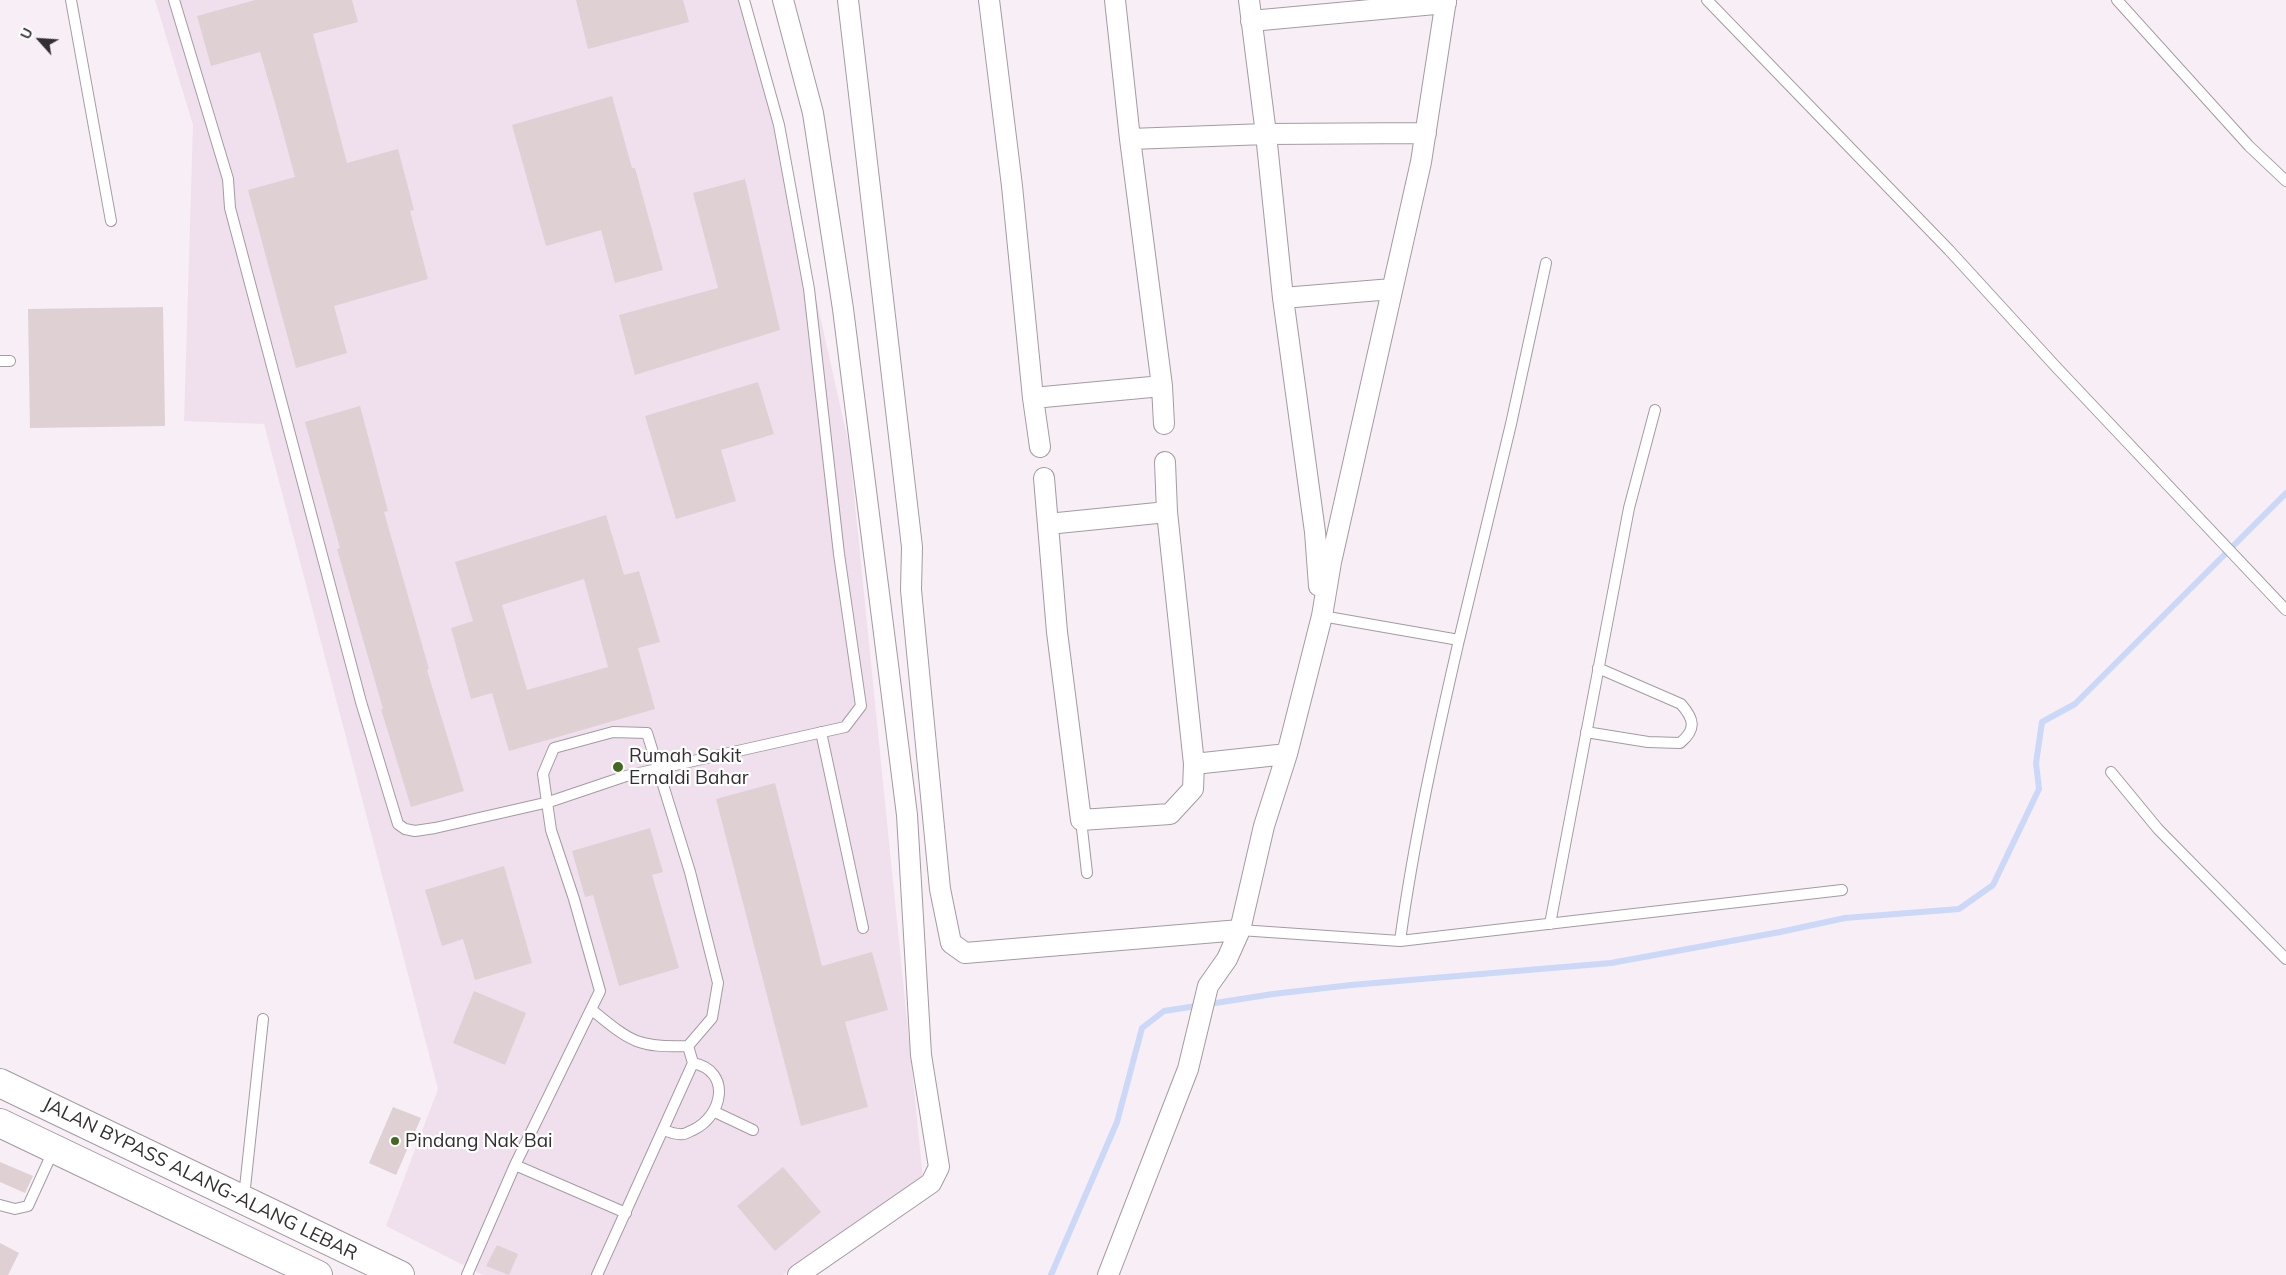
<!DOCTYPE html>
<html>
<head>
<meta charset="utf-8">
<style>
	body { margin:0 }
	#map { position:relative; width:2286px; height:1275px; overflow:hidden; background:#f8eef6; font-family:Mulish,sans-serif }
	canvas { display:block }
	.north { position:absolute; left:15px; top:15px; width:50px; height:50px; -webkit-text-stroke:4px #fff; paint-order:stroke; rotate:296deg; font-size:14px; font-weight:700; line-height:20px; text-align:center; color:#322e31 }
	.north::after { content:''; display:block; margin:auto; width:18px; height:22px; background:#322e31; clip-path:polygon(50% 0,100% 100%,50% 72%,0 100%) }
</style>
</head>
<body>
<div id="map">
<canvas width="2286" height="1275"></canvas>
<div class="north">U</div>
</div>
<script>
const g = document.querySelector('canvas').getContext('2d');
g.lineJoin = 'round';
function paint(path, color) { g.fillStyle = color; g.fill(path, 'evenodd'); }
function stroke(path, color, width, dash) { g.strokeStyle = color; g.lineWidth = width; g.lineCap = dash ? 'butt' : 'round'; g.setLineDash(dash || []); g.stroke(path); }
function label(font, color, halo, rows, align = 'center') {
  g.font = font + ' Mulish,sans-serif'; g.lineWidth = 4.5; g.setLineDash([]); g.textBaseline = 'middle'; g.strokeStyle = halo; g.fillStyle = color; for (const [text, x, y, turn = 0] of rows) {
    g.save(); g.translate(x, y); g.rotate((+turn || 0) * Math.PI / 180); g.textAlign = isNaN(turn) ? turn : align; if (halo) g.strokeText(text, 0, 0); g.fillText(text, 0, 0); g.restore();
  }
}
paint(new Path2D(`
	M155,0H749L849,445L923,1179L783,1275H483L386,1226L438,1089L264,424L184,421L193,125Z`), '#f0e0ed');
stroke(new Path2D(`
	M1051,1275L1117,1122L1142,1028L1164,1011L1273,994L1351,985L1611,963L1780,932L1845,918L1959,909L1993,885L2039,789L2036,763L2042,722L2075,704L2286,493`), '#cbd8f8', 6);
paint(new Path2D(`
	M255,0H352L358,22L313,34L347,163L398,149L414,210L410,211L428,279L334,306L347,353L296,368L248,190L295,177L275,103L260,52L211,66L197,16Z
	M576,0H683L689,22L588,49Z
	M612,96L632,168H635L663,270L615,283L601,230L546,246L512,125Z
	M745,179L780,330L635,375L619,315L718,288L693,193Z
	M163,307L165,426L30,428L28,309Z
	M758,382L774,434L721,450L736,501L676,519L645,416Z
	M360,406L388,511L384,512L429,669L427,670L464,791L411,807L381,709H383L337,549L340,548L305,422Z
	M606,515L624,575L639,571L660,642L638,648L655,709L509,751L492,693L471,699L451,628L473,621L455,562ZM584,579L608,667L527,690L502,605Z
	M775,783L822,966L872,952L888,1010L845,1022L868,1107L801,1126L716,799Z
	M650,828L663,872L652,875L679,968L619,986L593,895L585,897L572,851Z
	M504,866L532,963L475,980L463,939L442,946L425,890Z
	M474,991L526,1013L505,1065L453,1043Z
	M393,1107L421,1118L396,1175L369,1163Z
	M0,1162L33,1176L25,1193L0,1182Z
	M783,1167L821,1212L775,1251L737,1206Z
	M0,1243L19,1253L8,1275H0Z
	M497,1245L518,1254L509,1275L486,1266Z`), '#ded0d3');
const lane = new Path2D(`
	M71,0L111,221
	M174,0L228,179L230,208L361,702L398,824L405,829L415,831L435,828L549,802L626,776L845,727L861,706L839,554L809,289L779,125L744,0
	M1707,0L1949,250L2057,368L2286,610
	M2117,0L2249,146L2286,181
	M0,361H10
	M1459,640L1511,424L1546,263
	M821,732L863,928
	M1586,732L1648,742L1680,743C1697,729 1694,719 1681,704L1598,668
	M2111,772L2158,829L2286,959
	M1081,820L1087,873
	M1550,924L1629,508L1655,410
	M1240,930L1400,941C1414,839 1436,740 1459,640L1322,616
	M1400,941L1842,890
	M592,1010C630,1041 637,1048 688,1046L693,1063L597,1275
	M715,1112L753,1130
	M664,1130C669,1132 677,1135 683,1134C686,1134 690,1131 693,1130C723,1116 732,1071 693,1063
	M515,1165L626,1213
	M244,1197L263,1019
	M0,1205L15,1209L28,1206L54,1149
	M467,1275L515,1165L600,991L574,899L551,830L543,774L554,748L613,732L647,733L690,872L718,983L712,1018L688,1046`);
const street = new Path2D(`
	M783,0L813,113L843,309L907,815L921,1055L939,1167L931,1183L798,1275
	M848,0L912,547L911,590L940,889L951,943L965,953L1240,930
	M989,0L1012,186L1033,398L1040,447
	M1115,0L1130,139
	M1249,0L1266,134L1426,133
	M1251,21L1446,3
	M1283,298L1392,289
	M1033,398L1162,386
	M1164,424L1162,386L1130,139L1266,134L1283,298L1315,532L1319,586
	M1165,462L1167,512L1194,764L1287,754
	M1044,478L1057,632L1081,820L1170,814L1193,789L1194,764
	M1048,524L1167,512
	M1108,1275L1188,1069L1208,986L1227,959L1240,930L1264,826L1287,754L1322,616L1331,562L1421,162L1446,0`);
const highway = new Path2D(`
	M0,1083L400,1275
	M0,1123L318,1275`);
stroke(lane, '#a49ba2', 12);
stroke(street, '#a49ba2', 22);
stroke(highway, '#a49ba2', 30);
stroke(lane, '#fff', 10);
stroke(street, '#fff', 20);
stroke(highway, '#fff', 28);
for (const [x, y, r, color] of [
	[618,767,6,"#436821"],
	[395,1141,5,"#436821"]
]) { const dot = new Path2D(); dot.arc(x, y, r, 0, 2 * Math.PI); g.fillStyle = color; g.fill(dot); stroke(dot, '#fff', 2); }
label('19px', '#322e31', '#fff', [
	["Rumah Sakit",629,756],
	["Ernaldi Bahar",629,778],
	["Pindang Nak Bai",405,1141]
], 'left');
label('19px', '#322e31', '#fff', [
	["JALAN BYPASS ALANG-ALANG LEBAR",200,1179,26]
]);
</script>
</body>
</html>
